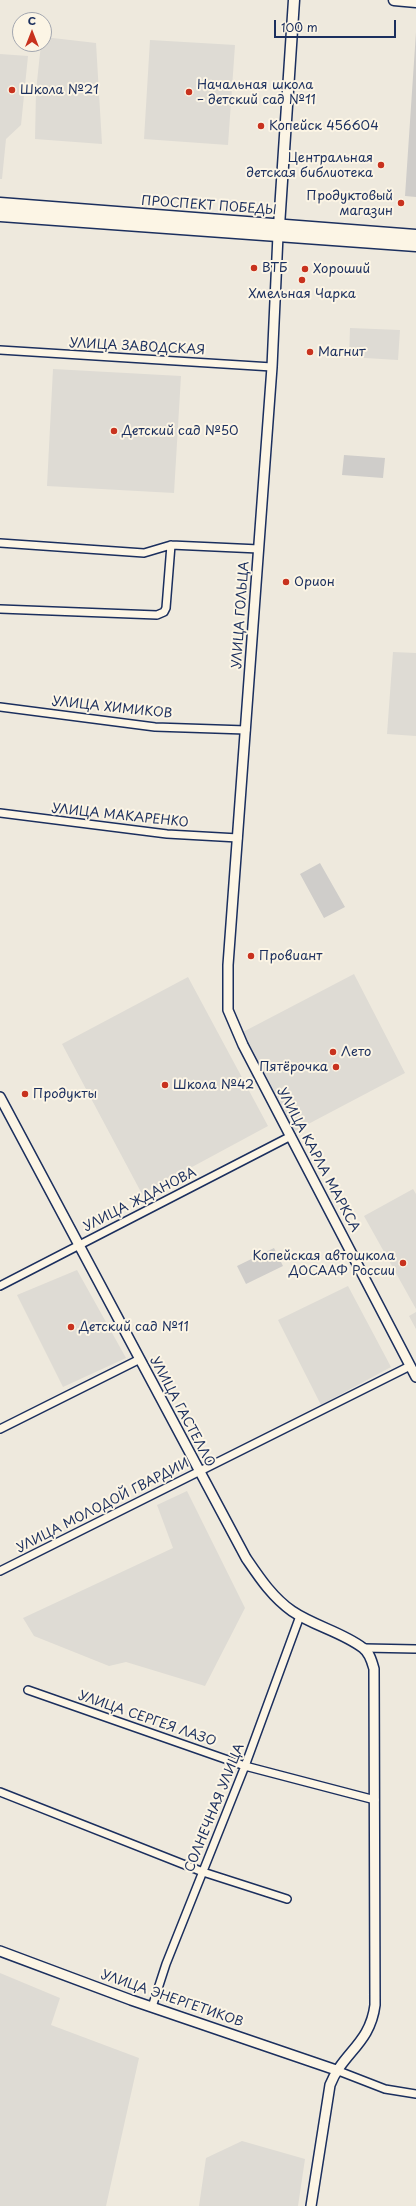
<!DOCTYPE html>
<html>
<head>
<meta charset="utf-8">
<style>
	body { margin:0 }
	#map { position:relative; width:416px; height:2206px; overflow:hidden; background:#eee9dd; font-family:"Playpen Sans",sans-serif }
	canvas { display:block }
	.north { position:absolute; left:12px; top:12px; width:40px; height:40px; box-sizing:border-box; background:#fcf5e5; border:1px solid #a2a6af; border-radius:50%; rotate:0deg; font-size:11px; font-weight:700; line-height:16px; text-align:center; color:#1b2f5e }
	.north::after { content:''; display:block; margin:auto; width:14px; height:18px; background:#c8321e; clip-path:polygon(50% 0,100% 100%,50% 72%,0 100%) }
	.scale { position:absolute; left:274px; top:20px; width:122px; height:18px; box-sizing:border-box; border:2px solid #1b2f5e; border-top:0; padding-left:5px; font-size:12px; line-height:14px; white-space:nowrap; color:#1b2f5e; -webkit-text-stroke:3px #fcf5e5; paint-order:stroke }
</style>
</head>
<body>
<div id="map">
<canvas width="416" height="2206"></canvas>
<div class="north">С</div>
<div class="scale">100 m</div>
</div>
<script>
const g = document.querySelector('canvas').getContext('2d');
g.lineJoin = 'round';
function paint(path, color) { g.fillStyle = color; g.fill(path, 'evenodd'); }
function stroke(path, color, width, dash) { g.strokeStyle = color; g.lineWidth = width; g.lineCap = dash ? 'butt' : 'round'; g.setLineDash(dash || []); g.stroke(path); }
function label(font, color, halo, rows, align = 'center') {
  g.font = font + ' "Playpen Sans",sans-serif'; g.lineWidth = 4; g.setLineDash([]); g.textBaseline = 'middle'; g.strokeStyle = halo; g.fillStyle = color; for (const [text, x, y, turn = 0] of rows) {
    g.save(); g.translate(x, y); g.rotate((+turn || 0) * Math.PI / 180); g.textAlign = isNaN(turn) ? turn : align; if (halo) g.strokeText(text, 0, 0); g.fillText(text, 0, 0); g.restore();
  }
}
paint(new Path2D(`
	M44,37L96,43L102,144L35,139L36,91L41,44H44Z
	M150,40L235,45L228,145L144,139Z
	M0,54L28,56L21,125L6,139L2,179H0Z
	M350,328L400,330L398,360L349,357Z
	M53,369L181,376L174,493L47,486Z
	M393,652L416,653V736L387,734Z
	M354,974L405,1073L295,1131L243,1032Z
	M188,977L268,1126L142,1194L62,1044Z
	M413,1189L416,1194V1309L364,1216Z
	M77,1270L126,1358L63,1387L17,1295Z
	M348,1286L391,1367L321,1405L278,1320Z
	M416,1312V1329L409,1316Z
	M187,1491L245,1608L205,1686L126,1662L109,1666L34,1636L23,1618L173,1548L157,1505Z
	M0,1973L60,1998L51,2025L139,2058L106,2206H0Z
	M242,2141L305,2159L298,2206H199L206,2158Z`), '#dedbd4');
paint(new Path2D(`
	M416,32V197L405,196Z
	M344,455L385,458L383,478L342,475Z
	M320,863L345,907L324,918L300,874Z
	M274,1248L283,1266L246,1284L237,1266Z`), '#cfcdca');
const minor = new Path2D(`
	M0,350L272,367
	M0,543L144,553L171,545L259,549
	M0,609L157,615L164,612L166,608L171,545
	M0,707L155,727L246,730
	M0,813L167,834L238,838
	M0,1286L291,1136
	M0,1429L140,1359
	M0,1571L410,1366
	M364,1648L416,1649
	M28,1690L245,1766L375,1800
	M0,1792L203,1872L287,1899
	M152,2007L166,1964L245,1766L300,1616
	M336,2070L385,2089L416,2094`);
const tertiary = new Path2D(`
	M278,235L272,367L228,965V1010L243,1045L416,1377
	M0,1097L246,1558C259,1577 272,1597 292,1611C314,1626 342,1632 363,1648C370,1653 372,1662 374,1669L375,2005C370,2044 343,2052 330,2085L311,2206
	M0,1951L131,2000L336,2070`);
const secondary = new Path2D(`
	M394,0L416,2
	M279,226L294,0`);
const primary = new Path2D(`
	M0,204L416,236
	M0,215L416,245`);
stroke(minor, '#1b2f5e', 10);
stroke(tertiary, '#1b2f5e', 12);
stroke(secondary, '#1b2f5e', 13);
stroke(primary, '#1b2f5e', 15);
stroke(minor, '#fcf5e5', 7);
stroke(tertiary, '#fcf5e5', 9);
stroke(secondary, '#fcf5e5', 10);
stroke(primary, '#fcf5e5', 12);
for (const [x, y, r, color] of [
	[12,90,4,"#c8321e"],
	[189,92,4,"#c8321e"],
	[261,126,4,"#c8321e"],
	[381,165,4,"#c8321e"],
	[401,203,4,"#c8321e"],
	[254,268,4,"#c8321e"],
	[305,269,4,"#c8321e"],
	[302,280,4,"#c8321e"],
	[310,352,4,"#c8321e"],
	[114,431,4,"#c8321e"],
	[286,582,4,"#c8321e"],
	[251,956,4,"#c8321e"],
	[333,1052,4,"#c8321e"],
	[336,1067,4,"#c8321e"],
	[165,1085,4,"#c8321e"],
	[25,1094,4,"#c8321e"],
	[403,1263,4,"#c8321e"],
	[71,1327,4,"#c8321e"]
]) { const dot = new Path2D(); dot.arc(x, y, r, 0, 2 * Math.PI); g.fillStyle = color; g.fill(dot); stroke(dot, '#fcf5e5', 1.5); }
label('13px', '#1b2f5e', '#fcf5e5', [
	["Начальная школа",197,85],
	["– детский сад №11",197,100],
	["Школа №21",20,90],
	["Копейск 456604",269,126],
	["Центральная",373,158,"right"],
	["детская библиотека",373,173,"right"],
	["Продуктовый",393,196,"right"],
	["магазин",393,211,"right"],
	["ВТБ",262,268],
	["Хороший",313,269],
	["Хмельная Чарка",302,294,"center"],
	["Магнит",318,352],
	["Детский сад №50",122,431],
	["Орион",294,582],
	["Провиант",259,956],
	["Лето",341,1052],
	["Пятёрочка",328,1067,"right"],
	["Школа №42",173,1085],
	["Продукты",33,1094],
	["Копейская автошкола",395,1256,"right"],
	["ДОСААФ России",395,1271,"right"],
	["Детский сад №11",79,1327]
], 'left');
label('13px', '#1b2f5e', '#fcf5e5', [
	["ПРОСПЕКТ ПОБЕДЫ",209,206,4],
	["УЛИЦА ЗАВОДСКАЯ",137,347,3],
	["УЛИЦА ГОЛЬЦА",241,615,-86],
	["УЛИЦА ХИМИКОВ",112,708,6],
	["УЛИЦА МАКАРЕНКО",120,816,6],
	["УЛИЦА КАРЛА МАРКСА",318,1160,62],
	["УЛИЦА ЖДАНОВА",140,1200,-27],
	["УЛИЦА ГАСТЕЛЛО",182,1412,62],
	["УЛИЦА МОЛОДОЙ ГВАРДИИ",103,1506,-27],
	["УЛИЦА СЕРГЕЯ ЛАЗО",147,1719,19],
	["СОЛНЕЧНАЯ УЛИЦА",215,1808,-68],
	["УЛИЦА ЭНЕРГЕТИКОВ",172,1999,19]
]);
</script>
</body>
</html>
